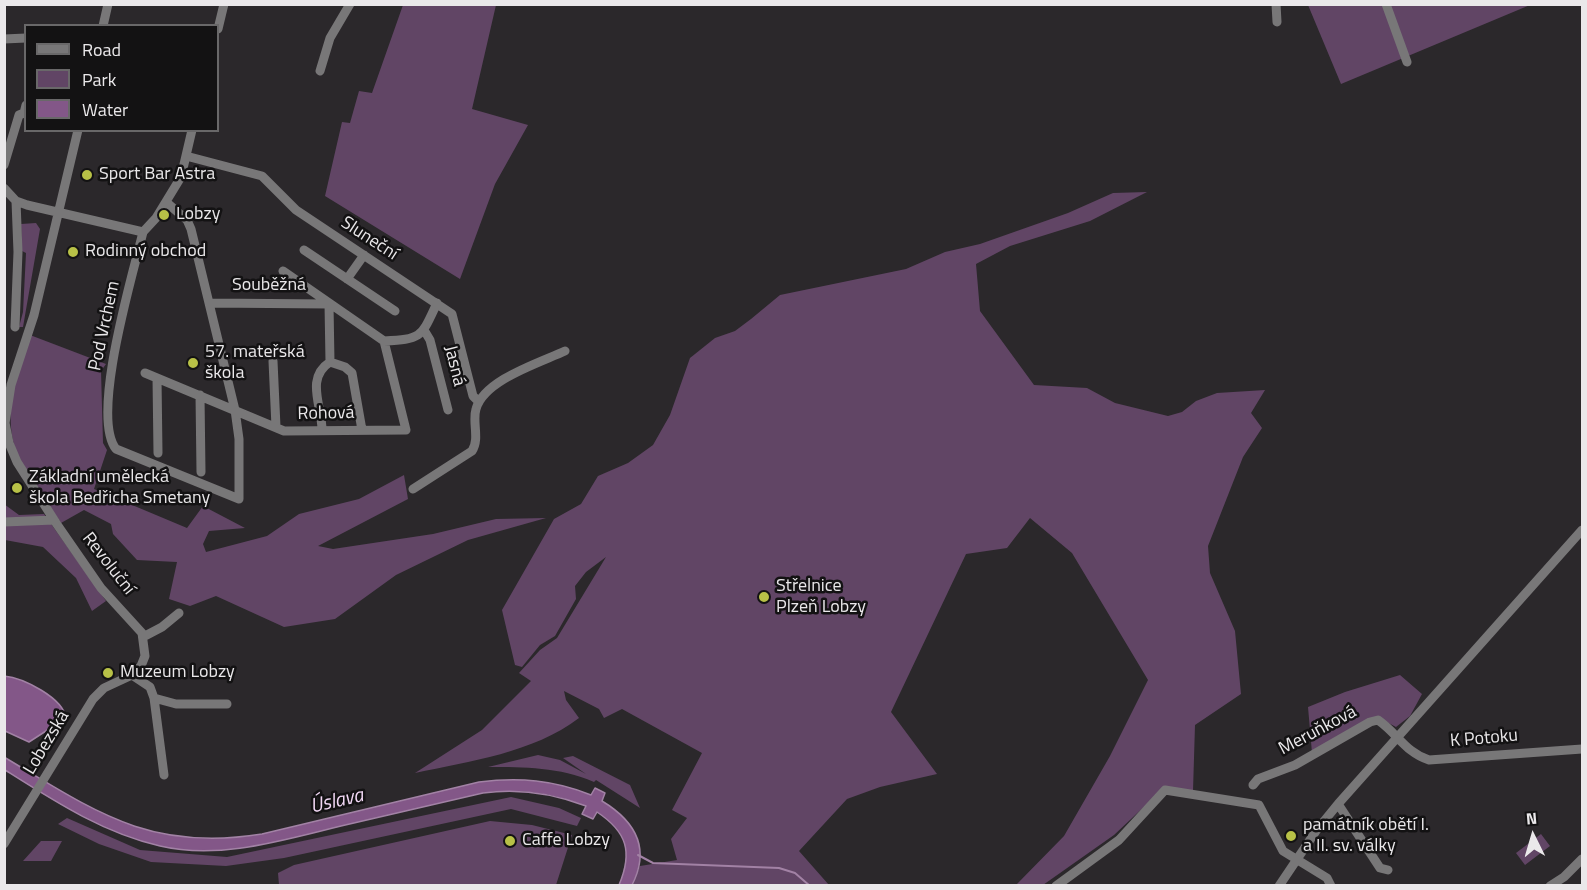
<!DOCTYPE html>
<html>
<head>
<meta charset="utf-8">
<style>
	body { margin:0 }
	#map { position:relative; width:1587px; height:890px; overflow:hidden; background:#2b282b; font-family:"Titillium Web",sans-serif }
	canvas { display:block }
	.frame { position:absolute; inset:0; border:6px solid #eae8ea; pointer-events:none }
	.legend { position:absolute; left:24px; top:24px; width:195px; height:108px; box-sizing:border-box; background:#131213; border:2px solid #696869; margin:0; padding:8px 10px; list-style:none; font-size:18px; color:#eae8ea }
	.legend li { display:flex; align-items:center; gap:12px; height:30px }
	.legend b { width:30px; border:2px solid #696869 }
	.north { position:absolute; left:1503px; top:806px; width:60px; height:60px; -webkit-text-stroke:4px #131213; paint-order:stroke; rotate:355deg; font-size:16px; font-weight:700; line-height:24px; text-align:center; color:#eae8ea }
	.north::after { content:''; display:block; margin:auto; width:21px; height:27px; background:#eae8ea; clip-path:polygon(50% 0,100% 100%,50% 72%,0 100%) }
</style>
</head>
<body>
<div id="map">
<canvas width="1587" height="890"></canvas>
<div class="frame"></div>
<ul class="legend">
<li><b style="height:8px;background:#787778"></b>Road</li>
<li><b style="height:16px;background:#614565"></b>Park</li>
<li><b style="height:16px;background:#835788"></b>Water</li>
</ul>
<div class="north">N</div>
</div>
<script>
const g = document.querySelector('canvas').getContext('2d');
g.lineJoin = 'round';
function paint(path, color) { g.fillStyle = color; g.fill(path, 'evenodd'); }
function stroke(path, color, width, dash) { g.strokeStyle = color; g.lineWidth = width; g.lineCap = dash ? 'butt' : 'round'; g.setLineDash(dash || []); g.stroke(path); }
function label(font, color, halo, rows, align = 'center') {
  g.font = font + ' "Titillium Web",sans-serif'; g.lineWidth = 5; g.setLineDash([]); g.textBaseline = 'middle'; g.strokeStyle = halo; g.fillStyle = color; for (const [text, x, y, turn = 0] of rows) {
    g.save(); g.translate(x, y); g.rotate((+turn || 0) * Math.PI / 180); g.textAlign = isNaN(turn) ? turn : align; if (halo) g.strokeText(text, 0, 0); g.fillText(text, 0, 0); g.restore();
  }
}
paint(new Path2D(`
	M403,5H496L472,109L528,125L495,184L460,279L325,196L342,122L350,123L359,91L372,93Z
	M1308,5H1530L1341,84Z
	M1147,192L1090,221L1010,246L976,264L980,311L1034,385L1087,388L1115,403L1168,416L1182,412L1196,401L1217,393L1265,390L1251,413L1262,428L1243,457L1208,546L1210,573L1235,631L1241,694L1195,725L1193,791L1164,788L1114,835L1043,885H1016L1064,836L1110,756L1148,680L1072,553L1030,518L1007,548L966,554L891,712L937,774L880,787L847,799L799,851L829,885H632L640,866L677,860L671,839L687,818L672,810L702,753L622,709L604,718L599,709L564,691L566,700L579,718C533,753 470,761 415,773L482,730L531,681L519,673L540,650L557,638L606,557L586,572L575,586L576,599L555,636L540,645L522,667L515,665L502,610L554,519L581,504L598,476L628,463L653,445L670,415L690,358L715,338L735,331L751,319L780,295L906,269L945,252L980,244L1068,213L1113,193Z
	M36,223L40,229L23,327H19L23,312L26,253L22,251L21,224Z
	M30,335L106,364L101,371L103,443L107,450L94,489L187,528L203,506L245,528L209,531L203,544L206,552L267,536L299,514L359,499L404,475L408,499L318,546L333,549L433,534L496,519L546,518L468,540L396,575L335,619L284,627L216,596L190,606L169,599L177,562L137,560L113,534L111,524L84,510L61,523C47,502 28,479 18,456C1,415 17,375 30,335Z
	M4,504L19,515L44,514L106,601L92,611L76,578L43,547L5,540Z
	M1400,675L1422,694L1410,716L1396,727L1377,717L1312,753L1308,707L1345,692Z
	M538,755L560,760L586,774L563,758L573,756L630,785L640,808L596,780L594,782C559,767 525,767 488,767Z
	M511,797L559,808L581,818L577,826L511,809L284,858L226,866L151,862L99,844L58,824L67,818L140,850L227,857Z
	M490,821L532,825L572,835L556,885H279L278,873L294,865Z
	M1541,834L1550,846L1525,865L1516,853Z
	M41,841H62L51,861H23Z`), '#614565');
const water = new Path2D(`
	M4,676C24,678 63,698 66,718L29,742L5,731Z
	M4,757C96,812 150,852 262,834L479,782C519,777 554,780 591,795L595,788L605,793L602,801C635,821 651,848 632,885H619C633,852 627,832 597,812L593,819L582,814L586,806C552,793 519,788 483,793C436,804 388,815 341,826C283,840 220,860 160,846C103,833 54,801 5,770Z`);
paint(water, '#835788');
stroke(water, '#a282a5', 1.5);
stroke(new Path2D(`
	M638,855L653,863L779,868L795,873L810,886`), '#a282a5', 2);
stroke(new Path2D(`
	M1276,4L1277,22
	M1386,4L1407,62
	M103,26L108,4
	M218,29L224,4
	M4,39L26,38
	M320,71L330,38L350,4
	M186,156L262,176L296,210L452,314L473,396L479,402
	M4,165L19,115L24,113L26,105
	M4,188L16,201L27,205L143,232
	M166,202L187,220L191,229L235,410L239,439V499L116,449C90,416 133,274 143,232L156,218L181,177L192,130
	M304,250L395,311
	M347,279L364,255
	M209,303L329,304L330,362
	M15,327L18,252L16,201
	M424,330L430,340L448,410
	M384,341C423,339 421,337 437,303
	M273,361L276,427
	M330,362L345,367L352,373L362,430
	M145,373L284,431L406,430L384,341L283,271
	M157,378L158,453
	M200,395L201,472
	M322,430C322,406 305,378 330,362
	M413,489L472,451C480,439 472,422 476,409C484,380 539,363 565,351
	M4,522L54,520
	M143,637L162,627L179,613
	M132,675L150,687L154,698L176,704H227
	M154,698L164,775
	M1253,785L1258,779L1295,765L1370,722L1378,720C1398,734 1405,752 1429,760L1582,749
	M1338,804L1380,868L1388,870
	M4,844L93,699L104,688L132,675L141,666L145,656L142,633L101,588L56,523L17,462L9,443L5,423L11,385L34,315L78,130
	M1056,886L1119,840L1165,790L1259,805L1283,851L1327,878L1331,886
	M1279,886L1316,831L1338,804L1582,530
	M1550,886L1564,877L1582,859`), '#787778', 9);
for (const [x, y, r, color] of [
	[87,175,6,"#b8c147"],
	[164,215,6,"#b8c147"],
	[73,252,6,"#b8c147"],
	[193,363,6,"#b8c147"],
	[17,488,6,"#b8c147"],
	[764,597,6,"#b8c147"],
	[108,673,6,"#b8c147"],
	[1291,836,6,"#b8c147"],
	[510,841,6,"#b8c147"]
]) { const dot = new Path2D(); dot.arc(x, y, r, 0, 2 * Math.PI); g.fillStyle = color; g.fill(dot); stroke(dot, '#131213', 2); }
label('18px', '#eae8ea', '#131213', [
	["Sport Bar Astra",99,175],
	["Lobzy",176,215],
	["Rodinný obchod",85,252],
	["57. mateřská",205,353],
	["škola",205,374],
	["Základní umělecká",29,478],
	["škola Bedřicha Smetany",29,499],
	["Střelnice",776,587],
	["Plzeň Lobzy",776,608],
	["Muzeum Lobzy",120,673],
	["památník obětí I.",1303,826],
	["a II. sv. války",1303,847],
	["Caffe Lobzy",522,841]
], 'left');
label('18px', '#eae8ea', '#131213', [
	["Sluneční",369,239,33],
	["Souběžná",269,286],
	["Pod Vrchem",105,326,-78],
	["Jasná",454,366,76],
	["Rohová",326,414,-1],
	["Revoluční",108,564,52],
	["Meruňková",1318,731,-28],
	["K Potoku",1484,739,-5],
	["Lobezská",47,743,-59]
]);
label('italic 20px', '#f3d9f6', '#131213', [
	["Úslava",337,802,-13]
]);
</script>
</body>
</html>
